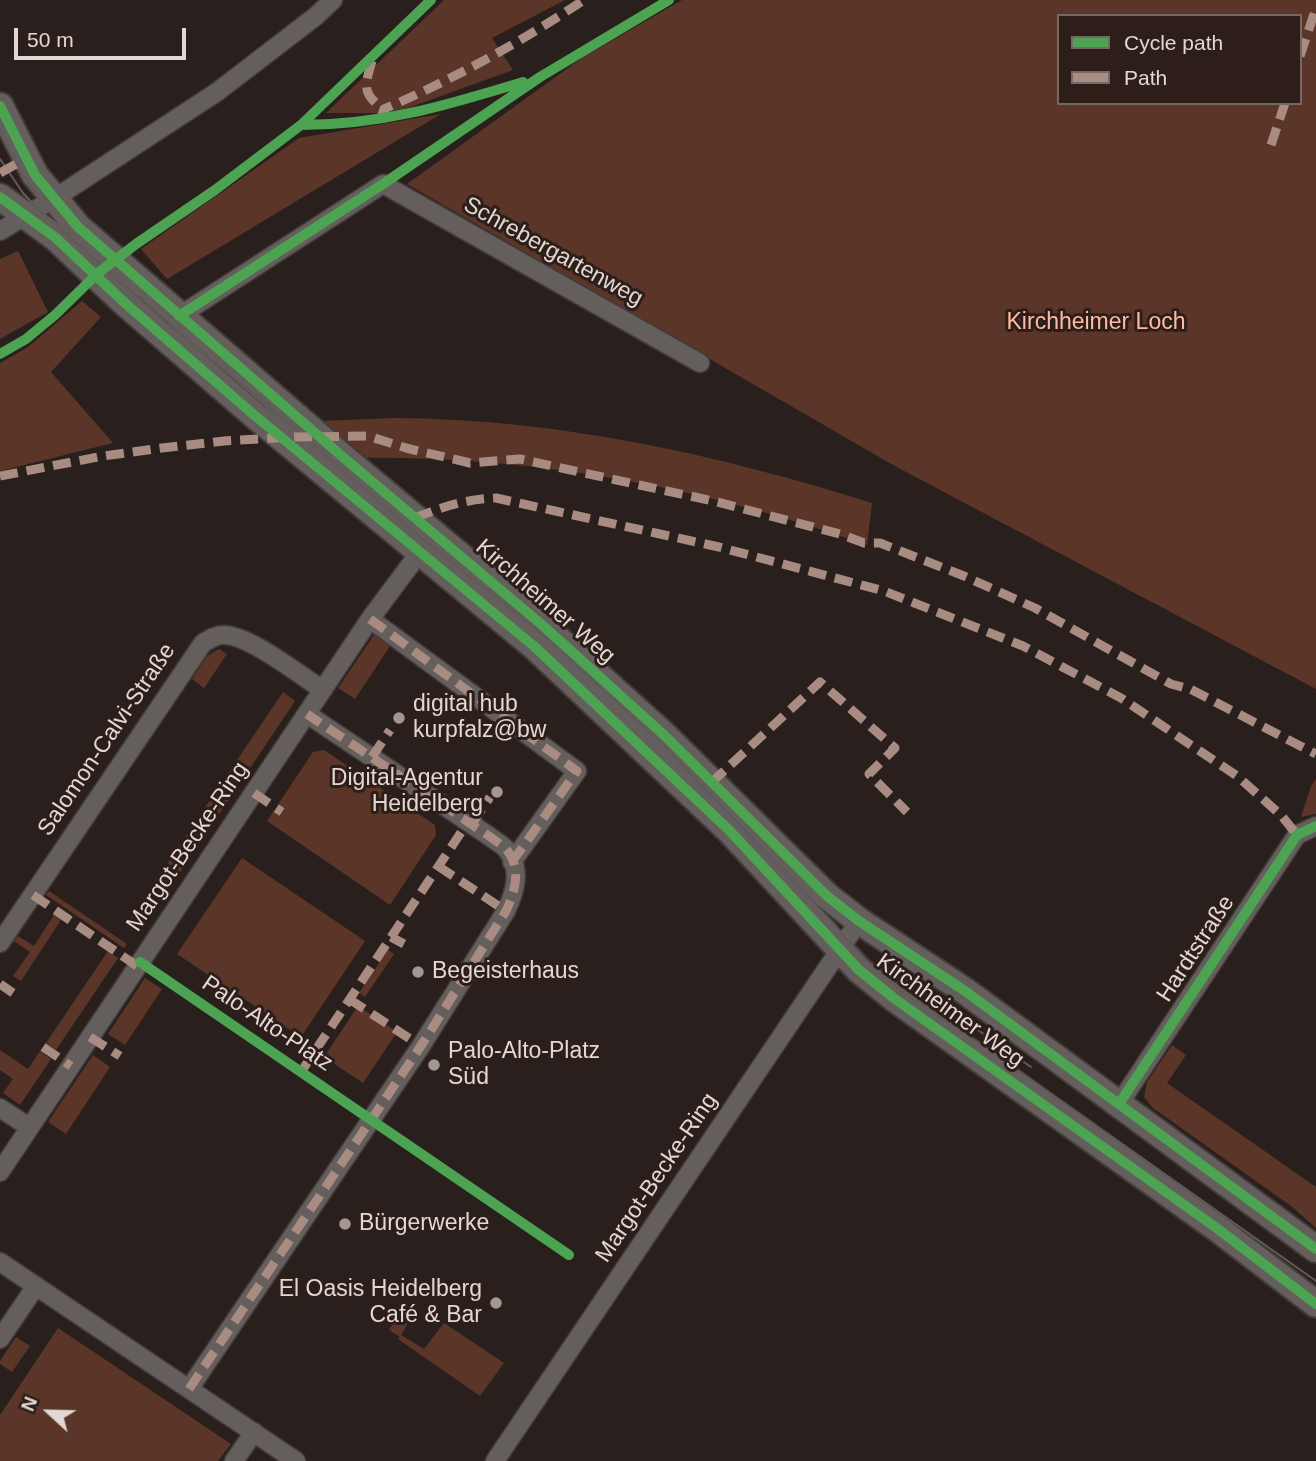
<!DOCTYPE html>
<html>
<head>
<meta charset="utf-8">
<style>
	body { margin:0 }
	#map { position:relative; width:1316px; height:1461px; overflow:hidden; background:#29201e; font-family:Arial,sans-serif }
	canvas { display:block }
	.legend { position:absolute; left:1057px; top:14px; width:245px; height:91px; box-sizing:border-box; background:#2d1e19; border:2px solid #756863; margin:0; padding:9px 12px; list-style:none; font-size:21px; color:#e1d7d3 }
	.legend li { display:flex; align-items:center; gap:14px; height:35px }
	.legend b { width:35px; border:2px solid #756863 }
	.north { position:absolute; left:14px; top:1377px; width:70px; height:70px; -webkit-text-stroke:5px #2d1e19; paint-order:stroke; rotate:292deg; font-size:19px; font-weight:700; line-height:28px; text-align:center; color:#e1d7d3 }
	.north::after { content:''; display:block; margin:auto; width:24px; height:32px; background:#e1d7d3; clip-path:polygon(50% 0,100% 100%,50% 72%,0 100%) }
	.scale { position:absolute; left:14px; top:28px; width:172px; height:32px; box-sizing:border-box; border:4px solid #e1d7d3; border-top:0; padding-left:9px; font-size:21px; line-height:24px; white-space:nowrap; color:#e1d7d3; -webkit-text-stroke:5px #2d1e19; paint-order:stroke }
</style>
</head>
<body>
<div id="map">
<canvas width="1316" height="1461"></canvas>
<ul class="legend">
<li><b style="height:9px;background:#4ca352"></b>Cycle path</li>
<li><b style="height:9px;background:#a88b81"></b>Path</li>
</ul>
<div class="north">N</div>
<div class="scale">50 m</div>
</div>
<script>
const g = document.querySelector('canvas').getContext('2d');
g.lineJoin = 'round';
function paint(path, color) { g.fillStyle = color; g.fill(path, 'evenodd'); }
function stroke(path, color, width, dash) { g.strokeStyle = color; g.lineWidth = width; g.lineCap = dash ? 'butt' : 'round'; g.setLineDash(dash || []); g.stroke(path); }
function label(font, color, halo, rows, align = 'center') {
  g.font = font + ' Arial,sans-serif'; g.lineWidth = 6; g.setLineDash([]); g.textBaseline = 'middle'; g.strokeStyle = halo; g.fillStyle = color; for (const [text, x, y, turn = 0] of rows) {
    g.save(); g.translate(x, y); g.rotate((+turn || 0) * Math.PI / 180); g.textAlign = isNaN(turn) ? turn : align; if (halo) g.strokeText(text, 0, 0); g.fillText(text, 0, 0); g.restore();
  }
}
paint(new Path2D(`
	M444,0H565L492,38L513,70L408,108L377,113H326Z
	M682,0H1316V689L893,465L407,184L582,58ZM1059,16H1300V103H1059Z
	M441,114L167,279L141,249L299,138Z
	M18,251L48,312L0,339V259Z
	M82,301L101,317L51,372L113,443L0,471V363L28,347Z
	M394,418C558,419 716,454 872,503L867,545C699,485 522,454 344,458L320,421Z
	M376,632L392,643L355,699L338,688Z
	M219,649L227,654L204,688L192,679L207,656Z
	M283,692L295,701L140,932L127,923Z
	M324,750L435,825L436,835L390,905L267,821L313,752Z
	M1316,779V814L1301,817L1311,786Z
	M242,858L365,941L301,1037L177,954Z
	M49,891L127,944L124,948L46,895Z
	M54,915L61,920L21,981L13,976L30,952L14,941L18,936L34,946Z
	M388,950L394,954L365,997L359,993Z
	M108,951L118,958L56,1050L46,1043Z
	M145,978L162,989L125,1045L108,1034Z
	M358,1006L397,1032L363,1083L324,1057Z
	M1172,1045L1186,1055L1167,1083L1316,1187V1228L1291,1206L1153,1108L1144,1097L1147,1082Z
	M0,1050L28,1069L40,1051L51,1059L20,1105L3,1093L13,1079L0,1070Z
	M93,1055L110,1067L66,1134L48,1122Z
	M400,1313L410,1320L401,1335L424,1349L444,1323L504,1363L480,1396L398,1339L400,1337L389,1330Z
	M58,1328L231,1444L218,1461H0V1415Z
	M16,1337L30,1346L12,1372L0,1364V1361Z`), '#5b3628');
const street = new Path2D(`
	M0,231L55,198L217,92L316,16L333,0
	M179,316L383,184L700,363
	M370,619L577,771L512,862
	M0,943L203,643C210,639 216,635 223,635C248,634 301,676 323,690
	M1119,1104L1297,835L1316,826
	M0,1108L29,1127
	M0,1172L370,619L420,552
	M0,1262L296,1461
	M0,1339L36,1286
	M189,1389L421,1046L506,911C515,892 522,869 507,850C503,845 494,840 489,836L307,714
	M234,1461L254,1432
	M495,1461L859,921`);
const secondary = new Path2D(`
	M0,106L35,175L78,227L344,458L541,624L664,735L827,896L859,921L965,991L1316,1249
	M0,197L56,238L126,304L253,414L535,647L729,830L859,970L895,999L1218,1229L1316,1304`);
stroke(street, '#433b39', 21);
stroke(secondary, '#433b39', 30);
stroke(street, '#645e5c', 18);
stroke(secondary, '#645e5c', 26);
stroke(new Path2D(`
	M0,129L16,164L35,194
	M0,159L23,193L37,208L164,321L264,402L425,541L539,631L662,744L830,920L866,961L903,992L986,1048L1316,1281
	M882,963L1031,1067`), '#605a58', 2);
stroke(new Path2D(`
	M1300,56L1316,8
	M372,61C365,85 361,94 384,109
	M381,118L384,109C454,79 521,42 584,0
	M1271,145L1285,103
	M0,173L25,159
	M0,476L103,456L162,448L224,441L296,437L368,436L406,448L470,463L520,459L713,501L840,534L864,543H880L964,576L1035,608L1171,684L1190,689L1316,754
	M415,518C441,507 467,499 496,498L719,547L884,591L1023,646L1121,698L1237,776L1281,815L1297,835
	M370,619L577,771L512,862
	M372,757L390,730
	M711,783L820,682L895,748L869,774L907,812
	M254,793L282,812
	M472,824L490,797
	M438,866L506,911
	M33,895L137,966
	M391,937L404,944
	M0,984L13,993
	M349,999L421,1046
	M90,1037L120,1056
	M43,1047L71,1066
	M301,1072L468,822
	M189,1389L421,1046L506,911C515,892 522,869 507,850C503,845 494,840 489,836L307,714`), '#a88b81', 9, [18, 9]);
stroke(new Path2D(`
	M0,106L35,175L78,227L344,458L541,624L664,735L827,896L859,921L965,991L1316,1249
	M301,125C383,125 447,105 523,82
	M0,197L56,238L126,304L253,414L535,647L729,830L859,970L895,999L1218,1229L1316,1304
	M179,316L383,184L540,77L669,0
	M0,354L26,339L55,315L98,273L136,244L215,190L301,125L431,0
	M140,962L569,1255
	M1119,1104L1297,835L1316,826`), '#4ca352', 10);
for (const [x, y, r, color] of [
	[399,718,7,"#a19794"],
	[497,792,7,"#a19794"],
	[418,972,7,"#a19794"],
	[434,1065,7,"#a19794"],
	[345,1224,7,"#a19794"],
	[496,1303,7,"#a19794"]
]) { const dot = new Path2D(); dot.arc(x, y, r, 0, 2 * Math.PI); g.fillStyle = color; g.fill(dot); stroke(dot, '#2d1e19', 2.5); }
label('23px', '#e1d7d3', '#2d1e19', [
	["Schrebergartenweg",553,252,29],
	["Kirchheimer Weg",545,602,41],
	["Salomon-Calvi-Straße",107,740,-56],
	["Margot-Becke-Ring",188,847,-56],
	["Hardtstraße",1196,949,-57],
	["Kirchheimer Weg",950,1011,36],
	["Palo-Alto-Platz",267,1024,34],
	["Margot-Becke-Ring",657,1178,-56]
]);
label('23px', '#fdbba2', '#2d1e19', [
	["Kirchheimer Loch",1096,323]
]);
label('23px', '#e1d7d3', '#2d1e19', [
	["digital hub",413,705],
	["kurpfalz@bw",413,731],
	["Digital-Agentur",483,779,"right"],
	["Heidelberg",483,805,"right"],
	["Begeisterhaus",432,972],
	["Palo-Alto-Platz",448,1052],
	["Süd",448,1078],
	["Bürgerwerke",359,1224],
	["El Oasis Heidelberg",482,1290,"right"],
	["Café & Bar",482,1316,"right"]
], 'left');
</script>
</body>
</html>
